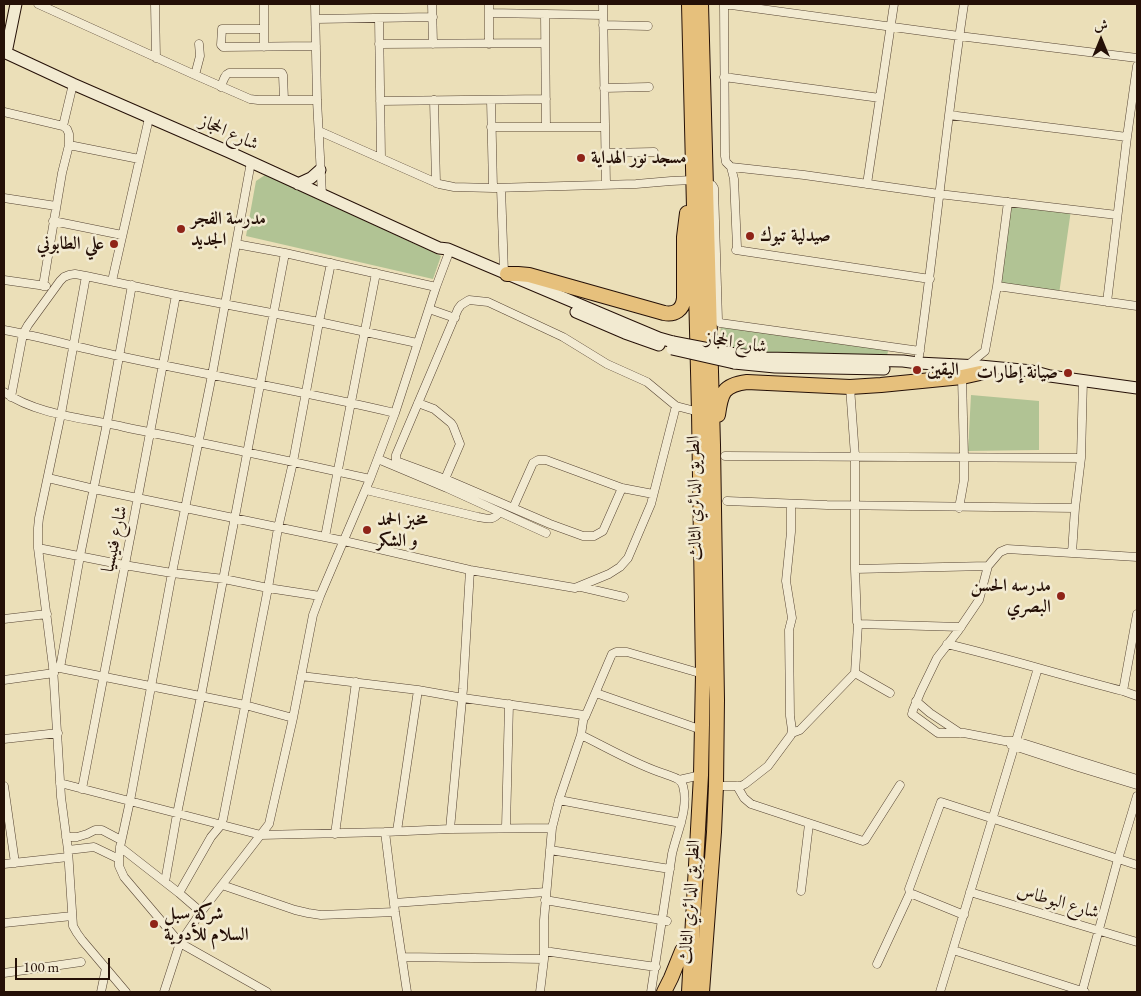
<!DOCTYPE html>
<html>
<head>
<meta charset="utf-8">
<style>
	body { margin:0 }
	#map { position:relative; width:1141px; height:996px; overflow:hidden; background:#ebdfb8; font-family:"EB Garamond",Amiri,serif }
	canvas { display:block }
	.frame { position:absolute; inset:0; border:5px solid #251007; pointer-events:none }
	.north { position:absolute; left:1076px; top:15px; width:50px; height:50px; -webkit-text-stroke:4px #f2ead1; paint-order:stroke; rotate:0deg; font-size:14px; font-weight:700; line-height:20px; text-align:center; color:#251007 }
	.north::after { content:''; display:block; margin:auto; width:18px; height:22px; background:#251007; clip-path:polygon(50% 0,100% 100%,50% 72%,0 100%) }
	.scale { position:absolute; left:15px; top:958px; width:95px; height:22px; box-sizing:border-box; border:2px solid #251007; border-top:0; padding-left:6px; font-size:15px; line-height:18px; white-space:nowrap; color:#251007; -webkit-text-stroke:4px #f2ead1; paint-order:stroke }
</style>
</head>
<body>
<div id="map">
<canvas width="1141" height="996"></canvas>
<div class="frame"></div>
<div class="north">ش</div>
<div class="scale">100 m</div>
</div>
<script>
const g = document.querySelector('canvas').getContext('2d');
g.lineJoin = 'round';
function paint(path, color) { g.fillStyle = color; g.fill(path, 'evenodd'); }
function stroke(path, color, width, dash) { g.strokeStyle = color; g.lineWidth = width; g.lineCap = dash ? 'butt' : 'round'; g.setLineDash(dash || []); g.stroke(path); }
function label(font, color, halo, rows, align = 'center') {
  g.font = font + ' "EB Garamond",Amiri,serif'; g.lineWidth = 5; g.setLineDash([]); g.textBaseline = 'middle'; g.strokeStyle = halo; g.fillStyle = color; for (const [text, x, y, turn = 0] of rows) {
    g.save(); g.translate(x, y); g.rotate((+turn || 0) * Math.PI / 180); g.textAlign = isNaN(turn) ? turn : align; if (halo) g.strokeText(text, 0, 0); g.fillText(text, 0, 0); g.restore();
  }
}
paint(new Path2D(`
	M265,175L441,256L433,279L246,236L256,181Z
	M1008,202L1071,210L1059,294L997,286Z
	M721,324L889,347L886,360L719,351Z
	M971,395L1039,401V450L968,451Z`), '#b1c394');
const street = new Path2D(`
	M38,4L195,75L250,99L258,100H317
	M155,4L156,58
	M264,4V47
	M315,4L317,100L322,195
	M432,4L433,44
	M489,4V44
	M603,4L606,185
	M724,4L725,156L726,162L731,167L734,179L737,247L736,250L930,279
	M724,4L959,36L1137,58
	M489,13L603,15
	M545,14L546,127
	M379,18L381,158
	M316,19L433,17
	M603,25L648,26
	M264,29H222L221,45L223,47L316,46
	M379,44L545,43
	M195,75L200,56L199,44
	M724,77L880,98
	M221,87C223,82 224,75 229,73H282L283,75L284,100
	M604,88L649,87
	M434,100L436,183
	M491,100L493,188
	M380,101L546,99
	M4,112L63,126L67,129L69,134V145L62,173L43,286
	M949,115L1127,137
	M63,126L73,84
	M491,127H605
	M319,131L439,184L454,187L493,188L636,184L671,181L693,180
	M69,145L139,159
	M605,153L654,152
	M731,167L804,175L939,194L1117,215
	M706,183L712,185L714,188L718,320L720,323L920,351
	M867,184L894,4
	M501,188L504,273
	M4,198L56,206
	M53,221L122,235
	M236,244L285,253L436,287
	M86,276L61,414L39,518L38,528V548L53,667L61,797L68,850L73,926L77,933L82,940L126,992
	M4,280L46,286
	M112,281L149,118
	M997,286L1137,306
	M1107,302L1127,137L1137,66
	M429,309L455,318
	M4,330C42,337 80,348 119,356C211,376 304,391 395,413
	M918,363C935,244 946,123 964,4
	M968,365L985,351L997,286L1008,202
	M1083,380L1081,458L1075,508L1072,553L1137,557
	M4,392C37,415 85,418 124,427C206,444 288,460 370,479
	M11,397L23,334L28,325L60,281L64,277L69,275L75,274L86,276L176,295L319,322L417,343
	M418,403L434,409L451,423L453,426L460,444L445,479
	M725,456L1081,458
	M378,459L447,488L546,533
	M48,478L94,489L344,541L470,570L575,588L609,574L620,567L628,558L651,504L676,406
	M622,488L603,531L594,536H583L550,524L445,479L396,461V455L458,309L461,305L469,300L488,302L563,337L607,364L647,382L676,406L699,412
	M366,490L478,517C489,519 492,521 500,512
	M727,501L827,505L1075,508
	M513,508L533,463L538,460H546L622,488L653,494
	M959,508L964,480V457L962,377
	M325,537L376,273
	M38,548L124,565L172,573L224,579L268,588L320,596
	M988,566L979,600L958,631L937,658L921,691L913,710L912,714L938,733H964L1005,741H1016L1137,779
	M855,569L988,566L1000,552L1007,549L1072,553
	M581,587L624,597
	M4,619L47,614
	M858,624L961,627
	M947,644C1006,658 1064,676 1123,691L1137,614
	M55,667L245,705L293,718
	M60,668L80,556L107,423L132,285
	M855,673L890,693
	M301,676L418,690L463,698L584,715L581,735L559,800L552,828L544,920V959L540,992
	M4,680L54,673
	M1123,691L1137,696
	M596,693L702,730
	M916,701L930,713L960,733
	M585,717L612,654L616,652H627L703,674
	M792,733L800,730L855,673L858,624L857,622L855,569V456L850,387
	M581,735C608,748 636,765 665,774C672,777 681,778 683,786C689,808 677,832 672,854L651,992
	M4,739L58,733
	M1011,745L1078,767L1137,785
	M679,780L701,775
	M60,783L261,835L385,832L450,829L552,828
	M4,786L15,863
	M716,786H741L745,784L768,766L791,735L792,730L790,716L789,630L792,618L786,581L791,532V504
	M737,786L744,798L751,804L863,841L865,840L900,785
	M82,789C114,624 145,460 176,295
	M559,800L681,823
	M506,827L509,704
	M450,829L463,689L470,570
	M397,831L418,690
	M385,832L395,912L407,992
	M335,834L356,682
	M66,837H77L87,834L95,830H102L121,840
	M120,847L179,893L201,912
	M68,850L94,847L119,859
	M550,850L670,869
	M4,864L68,857
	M165,882L177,814L201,696L285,253
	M222,885L295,910L308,913L321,915L395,912
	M801,891L809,824
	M970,892L1137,942
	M179,893L211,837L221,825L223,819L268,588L278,528L293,462L319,322L331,263
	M545,900L667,921
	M394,903L546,892
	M964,915L910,893L909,889L941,802L1137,865
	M4,923L72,916
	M953,950L1085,992
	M544,951L656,967
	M402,957L544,959
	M877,964L910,893
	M4,973L81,962
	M101,992L106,968
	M164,992L180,943L124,877L119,866V859L120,847L130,801L172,573L212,375L251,162
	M267,992L180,943L201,912L269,824L293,718L313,615L320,596L370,479L395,413L436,287L448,255
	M940,992L1038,668
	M1082,992L1118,859L1137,796`);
const secondary = new Path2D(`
	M4,52L73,84L229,152L439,248L448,249L628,325L659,338L673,342
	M6,53L16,4
	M298,184L311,178L320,170
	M576,312L625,333L659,345
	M735,354L766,358L903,361L918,363L980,366L1032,371L1050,376L1137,388
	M734,363L775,367L884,369`);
const highway = new Path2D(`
	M701,4L713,445L717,700L716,786L714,832L702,992
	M507,274H518L529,275L664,313C675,315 683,310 684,298V237L687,213
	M718,415C721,393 723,385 747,382L850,387L881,385L962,377L980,373
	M664,992L671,978L682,951L692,941
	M689,992L701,775L703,674L699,412L689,4`);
stroke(street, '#564433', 9);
stroke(secondary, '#251007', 13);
stroke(highway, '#251007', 16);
stroke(street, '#f2ead1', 8);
stroke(secondary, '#f2ead1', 11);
stroke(highway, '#e6c07c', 14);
const secondaryBridge = new Path2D(`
	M673,342L735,354
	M672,349L734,363`);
stroke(secondaryBridge, '#251007', 13, []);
stroke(secondaryBridge, '#f2ead1', 11);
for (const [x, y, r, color] of [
	[581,158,5,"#8f2418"],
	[181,229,5,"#8f2418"],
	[750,236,5,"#8f2418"],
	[114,244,5,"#8f2418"],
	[917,370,5,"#8f2418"],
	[1068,373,5,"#8f2418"],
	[367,530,5,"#8f2418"],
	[1061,596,5,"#8f2418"],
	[154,924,5,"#8f2418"]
]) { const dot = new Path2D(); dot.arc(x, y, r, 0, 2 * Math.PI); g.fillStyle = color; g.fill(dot); stroke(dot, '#f2ead1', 2); }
label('18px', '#251007', '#f2ead1', [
	["شارع الحجاز",229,133,24],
	["شارع الحجاز",736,343,9],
	["الطريق الدائري الثالث",695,498,-91],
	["شارع فنيسيا",115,539,-78],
	["الطريق الدائري الثالث",690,902,-86],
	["شارع البوطاس",1058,902,16]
]);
label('bold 18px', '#251007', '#f2ead1', [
	["مسجد نور الهداية",591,158],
	["مدرسة الفجر",191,219],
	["الجديد",191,240],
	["صيدلية تبوك",760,236],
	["علي الطابوني",104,244,"right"],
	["اليقين",927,370],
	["صيانة إطارات",1058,373,"right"],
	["مخبز الحمد",377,520],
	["و الشكر",377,541],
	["مدرسه الحسن",1051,586,"right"],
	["البصري",1051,607,"right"],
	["شركة سبل",164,914],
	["السلام للأدوية",164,935]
], 'left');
</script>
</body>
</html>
